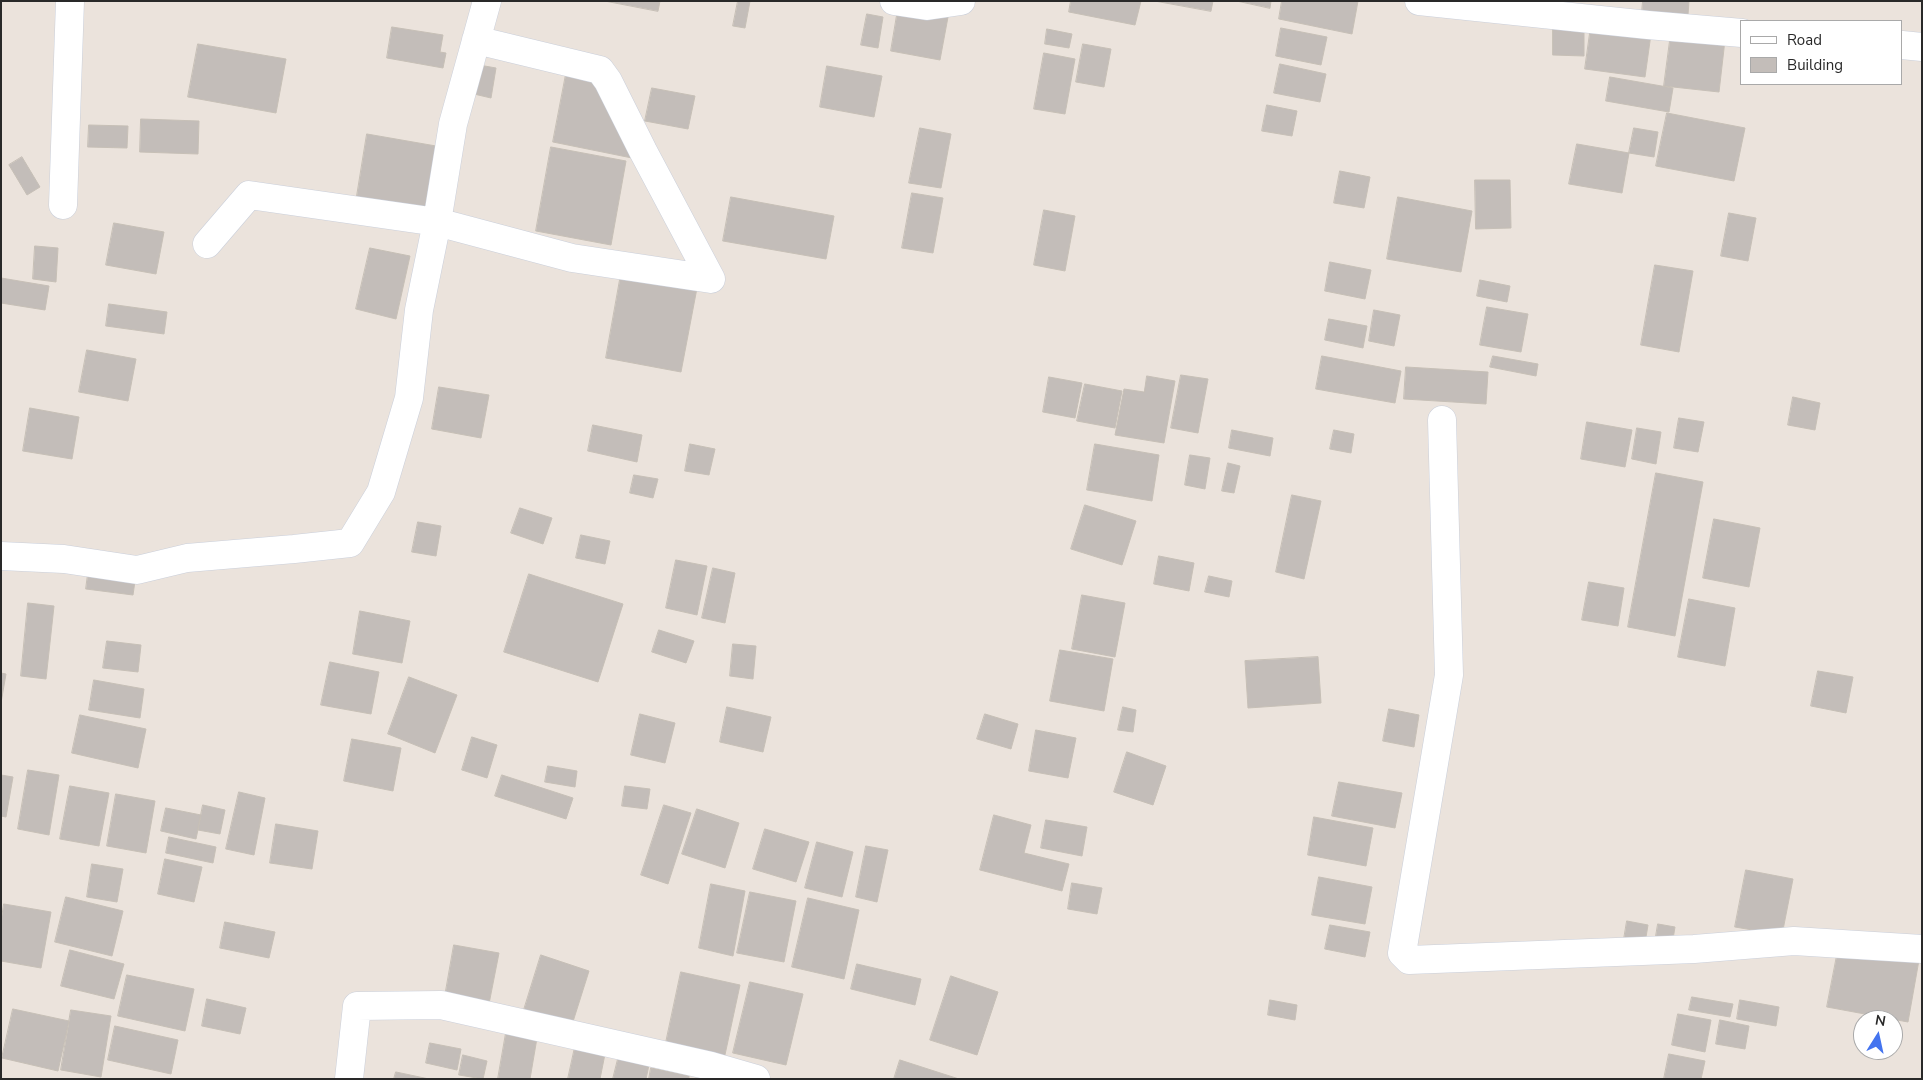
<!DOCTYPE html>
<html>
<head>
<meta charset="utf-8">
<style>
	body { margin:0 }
	#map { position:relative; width:1923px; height:1080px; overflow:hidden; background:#ebe3dc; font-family:"Nunito Sans",sans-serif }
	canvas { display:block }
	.frame { position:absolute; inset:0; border:2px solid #292929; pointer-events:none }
	.legend { position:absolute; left:1740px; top:20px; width:162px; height:65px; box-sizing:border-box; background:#fff; border:1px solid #a9a9a9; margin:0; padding:6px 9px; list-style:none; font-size:15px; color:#292929 }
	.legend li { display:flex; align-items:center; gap:10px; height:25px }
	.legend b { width:25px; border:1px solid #a9a9a9 }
	.north { position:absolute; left:1853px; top:1010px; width:50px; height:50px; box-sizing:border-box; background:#fff; border:1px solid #a9a9a9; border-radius:50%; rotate:10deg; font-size:14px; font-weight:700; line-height:20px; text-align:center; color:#292929 }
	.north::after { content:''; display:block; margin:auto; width:18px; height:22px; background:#4474ef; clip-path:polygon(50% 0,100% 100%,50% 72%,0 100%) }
</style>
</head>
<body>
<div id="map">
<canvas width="1923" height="1080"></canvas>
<div class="frame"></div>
<ul class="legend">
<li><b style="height:6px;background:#fff"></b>Road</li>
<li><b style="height:14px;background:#c3bdb9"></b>Building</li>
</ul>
<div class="north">N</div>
</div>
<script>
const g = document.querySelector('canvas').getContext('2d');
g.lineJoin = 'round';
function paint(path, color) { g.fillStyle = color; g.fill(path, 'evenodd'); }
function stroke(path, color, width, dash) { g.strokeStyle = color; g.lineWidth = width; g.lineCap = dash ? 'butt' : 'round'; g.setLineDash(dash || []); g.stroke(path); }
const building = new Path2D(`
	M605,1H660L658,11Z
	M738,1H750L745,28L733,26Z
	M1071,1H1141L1135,25L1069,12Z
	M1155,1H1213L1211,11Z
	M1237,1H1271L1270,8Z
	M1282,1H1358L1352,34L1279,19Z
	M1643,1H1689L1688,15L1642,12Z
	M898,9L948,17L940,60L891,51Z
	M867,14L883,17L878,48L861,45Z
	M1591,26L1651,34L1645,77L1585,69Z
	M392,27L443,35L440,52L446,53L443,68L387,58Z
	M1281,28L1327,37L1321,65L1276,56Z
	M1553,28L1584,29V56L1553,55Z
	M1047,29L1072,34L1069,48L1045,44Z
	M1671,33L1725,40L1719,92L1664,86Z
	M198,44L286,59L276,113L188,97Z
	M1083,44L1111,49L1104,87L1076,82Z
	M1044,53L1075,59L1065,114L1034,109Z
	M1280,64L1326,74L1320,102L1274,93Z
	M479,65L496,68L491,98L474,94Z
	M827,66L882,76L874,117L820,107Z
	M567,69L589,73L632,158L553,142Z
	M1610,77L1673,88L1669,112L1606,101Z
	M652,88L695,96L688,129L645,121Z
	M1267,105L1297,111L1292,136L1262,131Z
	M1667,113L1745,128L1734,181L1656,166Z
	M141,119L199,121L198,154L140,152Z
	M89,125L128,126L127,148L88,147Z
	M920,128L951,134L941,188L909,183Z
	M1634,128L1658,132L1654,157L1629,153Z
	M367,134L436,146L424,213L356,202Z
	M1577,144L1629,153L1622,193L1569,184Z
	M551,147L626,161L611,245L536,231Z
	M22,157L40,187L27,195L9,165Z
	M1340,171L1370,177L1364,208L1334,203Z
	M1475,180H1510L1511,228L1476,229Z
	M912,193L943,198L933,253L902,248Z
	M731,197L834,216L826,259L723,241Z
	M1398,197L1472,211L1461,272L1387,259Z
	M1044,210L1075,216L1065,271L1034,265Z
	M1729,213L1756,218L1748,261L1721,256Z
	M114,223L164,232L156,274L106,265Z
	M35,246L58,248L56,282L33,279Z
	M370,248L410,256L396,319L356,309Z
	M1330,262L1371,270L1365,299L1325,291Z
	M1655,265L1693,271L1679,352L1641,345Z
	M621,274L697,288L681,372L606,358Z
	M1,278L49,286L45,310L1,303Z
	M1480,280L1510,286L1507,302L1477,296Z
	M109,304L167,312L164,334L106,326Z
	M1487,307L1528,314L1521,352L1480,345Z
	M1374,310L1400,315L1394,346L1369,341Z
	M1329,319L1367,326L1363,348L1325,340Z
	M87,350L136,359L128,401L79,392Z
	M1322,356L1401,371L1395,403L1316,389Z
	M1493,356L1538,364L1536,376L1490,367Z
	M1406,367L1488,372L1486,404L1404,399Z
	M1181,375L1208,379L1198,433L1171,428Z
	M1147,376L1175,381L1164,443L1115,435L1124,389L1144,392Z
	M1049,377L1082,383L1075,418L1043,412Z
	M1085,384L1122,391L1115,428L1077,421Z
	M439,387L489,395L481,438L432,429Z
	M1793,397L1820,403L1815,430L1788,425Z
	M30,408L79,417L72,459L23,451Z
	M1679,418L1704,422L1698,452L1674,448Z
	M1587,422L1632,430L1625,467L1581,459Z
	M593,425L642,435L637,462L588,451Z
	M1637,428L1661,432L1656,464L1632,459Z
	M1232,430L1273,438L1270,456L1229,448Z
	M1334,430L1354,434L1351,453L1330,449Z
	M690,444L715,449L709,475L685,471Z
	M1095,444L1159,455L1152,501L1087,490Z
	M1190,455L1210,458L1205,489L1185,485Z
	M1228,463L1240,466L1234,493L1222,491Z
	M1656,473L1703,482L1675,636L1628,627Z
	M634,475L658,479L653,498L630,493Z
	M1292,495L1321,501L1304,579L1276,572Z
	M1085,505L1136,521L1122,565L1071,549Z
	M520,508L552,518L543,544L511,533Z
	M1714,519L1760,528L1749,587L1703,578Z
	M418,522L441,526L436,556L412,552Z
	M581,535L610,541L605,564L576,558Z
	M1159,556L1194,563L1189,591L1154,584Z
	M676,560L707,566L697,615L666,608Z
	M713,568L735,573L725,623L702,618Z
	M88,574L135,581L133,595L86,589Z
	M529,574L623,604L598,682L504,652Z
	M1209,576L1232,581L1229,597L1205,592Z
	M1589,582L1624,588L1618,626L1582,620Z
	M1082,595L1125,603L1115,657L1072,649Z
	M1689,599L1735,608L1725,666L1678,657Z
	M28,603L54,606L46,679L21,676Z
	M360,611L410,621L402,663L353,654Z
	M659,630L694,641L686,663L652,652Z
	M107,641L141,645L138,672L103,668Z
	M733,644L756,646L753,679L730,676Z
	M1060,650L1113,659L1104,711L1050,701Z
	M1318,657L1321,703L1248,708L1245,661Z
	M330,662L379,672L371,714L321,705Z
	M1818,671L1853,677L1846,713L1811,706Z
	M1,673L6,674L1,703Z
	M409,677L457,695L435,753L388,734Z
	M94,680L144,689L140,718L89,710Z
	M727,707L771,717L763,752L720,742Z
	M1123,707L1136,710L1133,732L1118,730Z
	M1389,709L1419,715L1414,747L1383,741Z
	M640,714L675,723L665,763L631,755Z
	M985,714L1018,724L1011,749L977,739Z
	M80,715L146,729L138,768L72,753Z
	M1036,730L1076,738L1068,778L1029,771Z
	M472,737L497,745L487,778L462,770Z
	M352,739L401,748L393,791L344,781Z
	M1127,752L1166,766L1153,805L1114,792Z
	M548,766L577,771L575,787L545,782Z
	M28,770L59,775L49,835L18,829Z
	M1,775L13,777L6,817L1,816Z
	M502,775L573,798L566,819L495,796Z
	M1339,782L1402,793L1395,828L1332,816Z
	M70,786L109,793L99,846L60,839Z
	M625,786L650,789L647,809L622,806Z
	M239,792L265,798L254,855L226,849Z
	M116,794L155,801L146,853L107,846Z
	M203,805L225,810L220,834L198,830Z
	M664,805L691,813L668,884L641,875Z
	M166,808L201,815L196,839L161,831Z
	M697,809L739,823L725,868L682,854Z
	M994,815L1031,825L1024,853L1069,864L1062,891L980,870Z
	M1314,817L1373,828L1366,866L1308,855Z
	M1046,820L1087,827L1082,856L1041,848Z
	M276,824L318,831L312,869L270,863Z
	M765,829L809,842L796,882L753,869Z
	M169,837L216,847L213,863L166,853Z
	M817,842L853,852L842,897L805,888Z
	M866,846L888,850L877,902L856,897Z
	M165,859L202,867L194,902L158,894Z
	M92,864L123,869L117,902L87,897Z
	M1746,870L1793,879L1782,935L1735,927Z
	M1319,877L1372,887L1365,924L1312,915Z
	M1072,883L1102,888L1097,914L1068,909Z
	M711,884L745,891L733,956L699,948Z
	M750,892L796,901L784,962L737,953Z
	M66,897L123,911L112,956L55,942Z
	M808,898L859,910L844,979L792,967Z
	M4,904L51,912L41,968L1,961V922Z
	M1627,921L1648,925L1645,943L1624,939Z
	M225,922L275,932L269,958L220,948Z
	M1658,924L1675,927L1672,945L1655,942Z
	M1330,925L1370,932L1365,957L1325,949Z
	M454,945L499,953L488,1009L444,1002Z
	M1839,945L1919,960L1908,1022L1827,1007Z
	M70,950L124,964L114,999L61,986Z
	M541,955L589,971L571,1028L523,1013Z
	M857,964L921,979L915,1005L851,989Z
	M681,972L740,985L723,1064L664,1052Z
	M127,975L194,989L185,1031L118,1016Z
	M951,976L998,992L977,1055L930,1040Z
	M750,982L803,994L786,1065L733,1053Z
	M1692,997L1733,1004L1730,1017L1689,1010Z
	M207,999L246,1008L240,1034L202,1026Z
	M1270,1000L1297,1005L1295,1020L1268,1015Z
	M1740,1000L1779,1007L1776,1026L1737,1019Z
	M13,1009L69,1021L58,1071L2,1058Z
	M71,1010L111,1016L101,1077L61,1070Z
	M1678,1014L1711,1020L1705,1052L1672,1045Z
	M1720,1020L1749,1026L1745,1049L1716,1044Z
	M115,1026L178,1040L171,1074L108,1060Z
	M506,1033L537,1038L530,1079H498Z
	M430,1043L461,1049L457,1070L426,1063Z
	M575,1047L605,1054L600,1079H568Z
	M1669,1054L1705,1061L1701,1079H1664Z
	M463,1055L487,1061L483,1079L459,1075Z
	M618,1059L649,1065L646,1079H613Z
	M900,1060L959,1079H894Z
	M651,1068L689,1076V1079H649Z
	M396,1072L429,1079H394Z`);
paint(building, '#c3bdb9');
stroke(building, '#c6bfb6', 1);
const minor = new Path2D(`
	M894,1L927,6L961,1
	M1419,1L1648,25L1742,33
	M1902,45L1922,47
	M63,205L70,1
	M207,244L249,195L437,222L572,258L711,279L643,151L608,81L600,70L476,40
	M1442,420L1449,675L1402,953L1409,960L1694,949L1794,941L1922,949
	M1,556L64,559L137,570L187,558L294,549L350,543L381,492L409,398L419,310L437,222L453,124L487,1
	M349,1079L357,1006L441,1005L711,1066L756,1079`);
stroke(minor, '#cacfda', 29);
stroke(minor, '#fff', 28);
</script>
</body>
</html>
